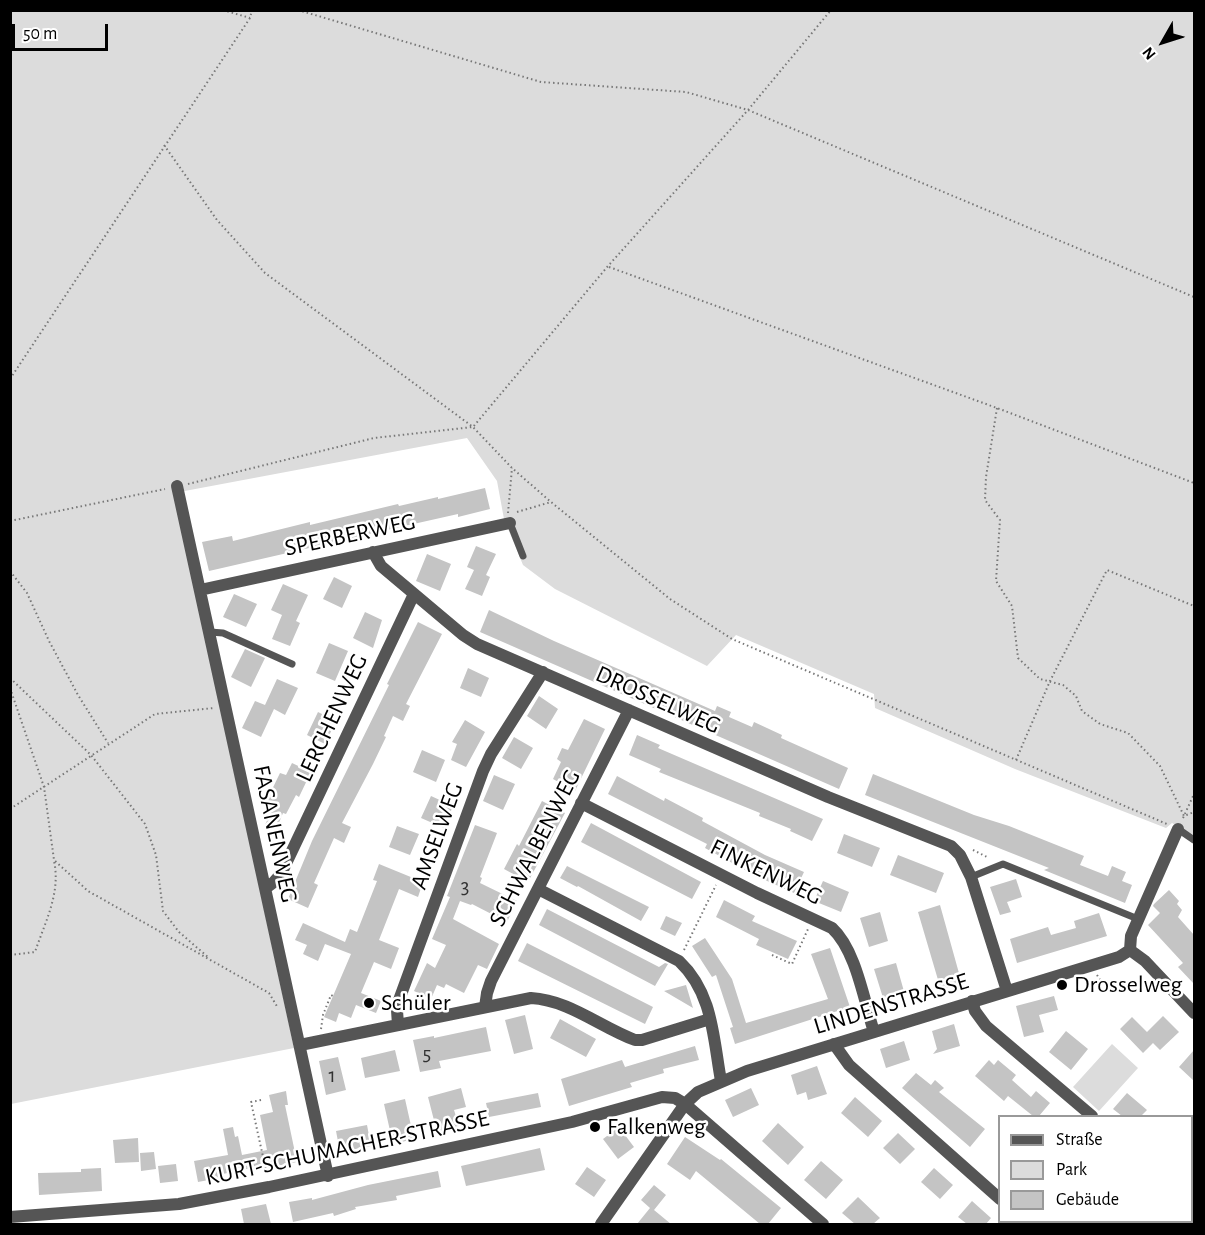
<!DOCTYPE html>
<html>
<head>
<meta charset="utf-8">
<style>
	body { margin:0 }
	#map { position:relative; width:1205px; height:1235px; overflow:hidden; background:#fff; font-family:"Alegreya Sans",sans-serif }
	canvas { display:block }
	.frame { position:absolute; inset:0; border:12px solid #000; pointer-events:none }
	.legend { position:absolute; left:998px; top:1115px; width:195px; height:108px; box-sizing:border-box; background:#fff; border:2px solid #999; margin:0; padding:8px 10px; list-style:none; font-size:18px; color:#000 }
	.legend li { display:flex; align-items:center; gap:12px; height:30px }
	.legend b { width:30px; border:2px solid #999 }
	.north { position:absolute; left:1133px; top:12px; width:60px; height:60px; -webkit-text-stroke:4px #fff; paint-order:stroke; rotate:231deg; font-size:16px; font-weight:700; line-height:24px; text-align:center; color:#000 }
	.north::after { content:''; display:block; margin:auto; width:21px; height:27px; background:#000; clip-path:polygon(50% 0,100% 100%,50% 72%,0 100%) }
	.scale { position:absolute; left:12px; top:24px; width:96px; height:27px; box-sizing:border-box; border:3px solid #000; border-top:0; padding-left:8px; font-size:18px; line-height:21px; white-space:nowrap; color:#000; -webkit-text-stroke:4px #fff; paint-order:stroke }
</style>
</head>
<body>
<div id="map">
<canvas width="1205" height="1235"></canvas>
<div class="frame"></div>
<ul class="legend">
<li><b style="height:8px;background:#555"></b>Straße</li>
<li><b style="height:16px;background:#dcdcdc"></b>Park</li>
<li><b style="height:16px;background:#c4c4c4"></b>Gebäude</li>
</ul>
<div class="north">N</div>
<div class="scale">50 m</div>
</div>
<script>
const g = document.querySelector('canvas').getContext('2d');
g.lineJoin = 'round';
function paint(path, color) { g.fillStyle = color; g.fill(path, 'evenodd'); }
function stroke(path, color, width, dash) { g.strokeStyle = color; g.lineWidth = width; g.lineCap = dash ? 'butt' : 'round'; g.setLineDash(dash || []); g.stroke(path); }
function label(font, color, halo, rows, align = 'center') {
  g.font = font + ' "Alegreya Sans",sans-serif'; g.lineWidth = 5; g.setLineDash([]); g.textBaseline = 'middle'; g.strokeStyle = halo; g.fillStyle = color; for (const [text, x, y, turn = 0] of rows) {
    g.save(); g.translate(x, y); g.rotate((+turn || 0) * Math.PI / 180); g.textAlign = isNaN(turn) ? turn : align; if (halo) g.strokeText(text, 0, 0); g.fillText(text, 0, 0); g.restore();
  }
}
paint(new Path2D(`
	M11,11H1194V835L1172,823L1166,828L1015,769L875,708L874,694L736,635L707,666L555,589L523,565L504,519L497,481L467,438L174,493L294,1048L11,1104Z
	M1112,1044L1138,1068L1099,1111L1073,1087Z`), '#dcdcdc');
paint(new Path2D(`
	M485,488L490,509L458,517V514L360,536V538L331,545V543L209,571L202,542L232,536L233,541L310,522V525L398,504L399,506L438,497V499Z
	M476,546L496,554L486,575L490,577L482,596L465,589L474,570L467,567Z
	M427,554L451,564L440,591L416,581Z
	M334,577L352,586L342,608L323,599Z
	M283,584L308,595L296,621L300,623L290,646L272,639L282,615L271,610Z
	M234,594L257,604L246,627L223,617Z
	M489,610L554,641L715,711L717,706L731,712L729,717L752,727L754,722L782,735L781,738L848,768L839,789L480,632Z
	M365,612L382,620L373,648L353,638Z
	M418,622L442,634L406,704L410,706L403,721L393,716L384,736L386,737L373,764L342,823L351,827L344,843L334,838L314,883L318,885L308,908L288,899L312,841L389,685L387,684Z
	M329,643L348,651L335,681L316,673Z
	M245,649L265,658L251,687L231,677Z
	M468,668L489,678L481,697L460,688Z
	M277,679L298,688L285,715L274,709L261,737L242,728L255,701L265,705Z
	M539,696L558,709L546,729L527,716Z
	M318,712L336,721L325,744L307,735Z
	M584,719L605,729L575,791L553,779L561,762L557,759L562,748L568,750Z
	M465,720L485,732L466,767L451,760L457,744L452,742Z
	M637,735L660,745L658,748L823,819L812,841L790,831L791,829L759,816L760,813L659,772L661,769L629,755Z
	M514,737L533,748L521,769L502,758Z
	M422,750L445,760L436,782L413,772Z
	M292,763L311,772L299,797L296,795L286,814L283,813L276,830L265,825L273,808L265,804L280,773L286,775Z
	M873,774L974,815L1009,826L1084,856L1080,865L1108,876L1112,866L1126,872L1122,881L1132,885L1125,903L1044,870L1049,868L865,795Z
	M494,775L515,784L503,810L483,801Z
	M617,776L664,801L665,798L703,818L702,821L765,855L804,872L794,893L756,876L705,848L707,844L608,794Z
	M431,796L453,806L444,828L421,818Z
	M542,801L565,813L528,882L504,869L517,844L519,846Z
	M591,823L701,882L692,899L581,842Z
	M475,825L497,833L480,877L482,878L480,883L517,901L507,922L472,904L471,905L460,901L453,919L499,944L487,969L478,965L464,993L446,984L444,988L437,985L431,999L414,991L427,963L435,968L446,945L432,939L450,897L447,896Z
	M397,826L419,834L410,855L389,847Z
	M844,834L880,848L872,867L837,853Z
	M898,855L944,873L936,893L890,875Z
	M379,864L423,882L418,897L399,889L379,940L399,948L391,969L374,962L361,993L381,1001L376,1013L356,1005L351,1018L339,1013L336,1022L324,1017L351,954L325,944L318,961L303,954L307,945L295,940L303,923L345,942L350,929L357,932L377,881L373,880Z
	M567,866L649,907L641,921L578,886L577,887L560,878Z
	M1016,879L1022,897L1007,902L1011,912L1000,915L990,887Z
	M823,881L849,892L841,912L814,901Z
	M1169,890L1179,901L1177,904L1182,910L1178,917L1194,935V984L1178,967L1183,963L1148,925L1160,913L1153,906L1154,904Z
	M724,900L755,916L752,921L797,941L788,959L756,945L759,939L716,917Z
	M940,905L962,984L941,990L918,912Z
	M547,909L659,967L665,963L668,964L655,986L539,925Z
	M880,912L888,941L869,947L860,918Z
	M1099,913L1107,936L1017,963L1010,939L1048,927L1051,935L1076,928L1074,921Z
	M666,916L682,923L675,936L660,929Z
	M705,938L732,979L746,1023L828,999L811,954L830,948L850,1007L735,1044L730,1028L733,1027L716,975L712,977L692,946Z
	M527,943L653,1007L645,1024L518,961Z
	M896,963L905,995L884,1001L874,969Z
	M686,985L693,1008L664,991Z
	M1054,996L1058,1010L1039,1015L1044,1032L1024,1037L1016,1006Z
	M525,1015L533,1049L514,1054L505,1020Z
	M1163,1016L1179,1032L1160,1050L1153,1043L1143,1053L1120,1029L1132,1017L1147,1032Z
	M560,1019L596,1039L586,1057L550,1038Z
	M954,1024L960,1046L933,1054L937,1049L932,1031Z
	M486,1027L491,1051L439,1061L441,1068L420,1072L413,1040L434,1036V1038Z
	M1066,1031L1088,1049L1071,1070L1049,1052Z
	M904,1041L910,1060L886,1068L880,1049Z
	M695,1046L699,1060L663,1069L664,1073L630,1083L632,1087L569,1106L561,1079L622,1060L625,1067Z
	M395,1050L400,1071L365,1078L361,1058Z
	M1194,1050V1081L1179,1067Z
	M338,1057L346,1090L326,1095L319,1061Z
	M989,1060L994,1065L998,1060L1016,1075L1012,1080L1031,1097L1036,1091L1050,1103L1039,1116H1033L1008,1096L1004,1101L975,1076Z
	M817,1066L827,1094L808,1100L806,1092L797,1095L791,1075Z
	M916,1073L931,1085L935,1080L944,1088L939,1092L985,1129L970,1147L902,1088Z
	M461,1088L466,1107L454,1110L459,1126L437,1132L428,1097Z
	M751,1088L759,1105L733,1117L725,1100Z
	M286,1091L288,1105H285L297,1162L271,1167L270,1164L218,1175L219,1178L198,1182L194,1161L228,1155L223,1129L233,1127L235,1137L238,1136L242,1155L267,1150L260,1115L273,1112L269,1095Z
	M538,1093L541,1107L489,1117L486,1103Z
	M1127,1093L1147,1110L1141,1116H1122L1113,1109Z
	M855,1097L882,1121L868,1137L841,1113Z
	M405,1099L414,1139L393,1144L384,1104Z
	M778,1123L804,1147L788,1165L762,1141Z
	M367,1125L371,1146L340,1152L336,1131Z
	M619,1127L634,1147L618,1159L603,1139Z
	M898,1133L915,1149L900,1164L883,1148Z
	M685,1137L720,1160L721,1159L781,1208L768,1224H760L696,1171L690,1180L667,1164Z
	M138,1138L139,1162L115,1163L113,1140Z
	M540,1148L545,1170L466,1186L461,1166Z
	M154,1152L156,1169L141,1171L140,1153Z
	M821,1161L843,1180L826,1199L804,1180Z
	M176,1164L178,1181L160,1183L158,1166Z
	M587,1167L606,1180L594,1197L575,1184Z
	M101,1168L102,1191L39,1195L38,1173L81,1172V1169Z
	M934,1168L953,1185L940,1199L921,1182Z
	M438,1171L441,1187L396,1196L397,1200L355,1207L356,1209L334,1216L333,1213L293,1222L289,1202L312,1198V1200L368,1185Z
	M654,1185L666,1195L654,1210L671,1224H637L650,1208L641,1200Z
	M858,1197L880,1218L873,1224H855L842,1213Z
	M972,1201L991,1218L986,1224H967L958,1217Z
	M266,1204L271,1224H244L241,1209Z`), '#c4c4c4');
stroke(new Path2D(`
	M223,10L250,18
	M298,10L541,82L686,92L748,110L1194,297
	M164,145L217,220L265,273L473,427L512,468L551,502L670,599L732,639L1167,824
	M609,267L997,408L1194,483
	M10,379L250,18L252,10
	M997,408L986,477L985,500L1000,520L996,581L1012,606L1018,658L1040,679L1063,685L1076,696L1082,711L1100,724L1128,733L1160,766L1184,816L1194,812
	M188,484L374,438L473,427L608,266L748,110L831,10
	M517,512L551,502
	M508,513L512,468
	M10,521L165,489
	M10,571L27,593L49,641L78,695L108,743
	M10,678L91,755L145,824L156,855L163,911L179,932L209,958
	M10,688L44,787L54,860L88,891L269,993L278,1008
	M1016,760L1050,681L1107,570L1194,606
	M10,809L155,714L214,708
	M1183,818L1194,794
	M973,850L989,858
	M684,950L716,885
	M10,955L35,952C45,922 61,893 54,861
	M772,955L792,964L808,929
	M1097,975L1102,983
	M321,1029L323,1015L331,995L333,996
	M261,1100L251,1102L267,1175
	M1115,1224L1118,1222`), '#777', 2, [1.5, 3]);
stroke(new Path2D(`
	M510,523L523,556
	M210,632L223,633L292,664
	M1178,829L1194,840
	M971,877L1003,864L1138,919`), '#555', 7);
stroke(new Path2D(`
	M177,486L328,1176
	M373,552L381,566L463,635L477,644L828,797L951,846L960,855L971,877L1007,991
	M200,590L510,523
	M581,803L757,893L832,928C856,950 864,1001 874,1032
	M266,888L274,882L281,874L414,594
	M538,889L679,961C713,993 713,1037 721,1081
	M1130,950L1131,936L1178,829
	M1130,950L1145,961L1194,1013
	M972,1001L975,1011L986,1026L1092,1116
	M485,1007L487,993L491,981L629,710
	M398,1025L397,1010L399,1000L483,771L491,754L543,672
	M834,1044L849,1065L1000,1199
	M300,1045L531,998C569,1000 600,1027 635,1040H642L710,1019
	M1192,1201L1194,1204
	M10,1217L179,1204L269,1187L572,1122L662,1097L675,1098L685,1104L823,1224
	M1024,1222L1028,1224
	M601,1224L685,1104L698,1092L747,1071L1119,957L1130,950`), '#555', 12);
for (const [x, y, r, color] of [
	[1062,985,6,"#000"],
	[369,1003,6,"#000"],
	[595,1127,6,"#000"]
]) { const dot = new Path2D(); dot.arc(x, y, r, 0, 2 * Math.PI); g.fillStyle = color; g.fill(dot); stroke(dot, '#fff', 2); }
label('21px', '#313131', null, [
	["3",465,887],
	["5",427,1054],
	["1",332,1076]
]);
label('24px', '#000', '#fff', [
	["SPERBERWEG",350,535,-12],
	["DROSSELWEG",658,700,24],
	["LERCHENWEG",332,718,-65],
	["FASANENWEG",275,834,78],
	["AMSELWEG",437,836,-70],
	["SCHWALBENWEG",535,848,-63],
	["FINKENWEG",766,872,26],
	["LINDENSTRASSE",891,1004,-17],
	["KURT-SCHUMACHER-STRASSE",347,1148,-12]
]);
label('24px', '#000', '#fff', [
	["Drosselweg",1074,985],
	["Schüler",381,1003],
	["Falkenweg",607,1127]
], 'left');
</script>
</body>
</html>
